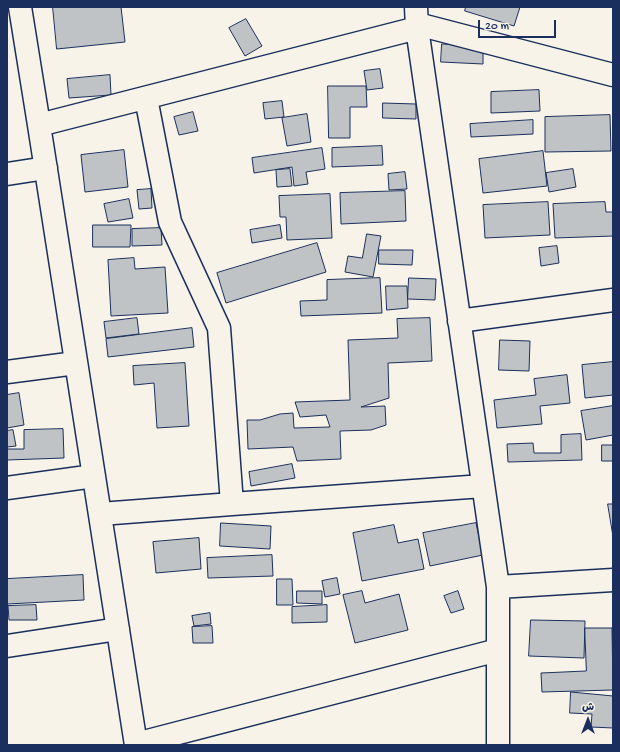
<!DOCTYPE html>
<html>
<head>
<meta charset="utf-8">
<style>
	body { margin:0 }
	#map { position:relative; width:620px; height:752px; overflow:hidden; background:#f7f3e8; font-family:"Gochi Hand","Playpen Sans Arabic",sans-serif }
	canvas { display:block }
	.frame { position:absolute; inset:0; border:8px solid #1b2f5e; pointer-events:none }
	.north { position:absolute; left:568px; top:700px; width:40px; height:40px; -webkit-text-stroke:3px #f7f3e8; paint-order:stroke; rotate:0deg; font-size:11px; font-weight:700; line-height:16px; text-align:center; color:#1b2f5e }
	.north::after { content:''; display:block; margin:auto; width:14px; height:18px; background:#1b2f5e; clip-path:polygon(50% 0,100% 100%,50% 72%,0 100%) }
	.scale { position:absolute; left:478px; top:20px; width:78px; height:18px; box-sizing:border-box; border:2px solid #1b2f5e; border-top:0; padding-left:5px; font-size:12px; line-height:14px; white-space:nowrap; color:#1b2f5e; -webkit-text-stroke:3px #f7f3e8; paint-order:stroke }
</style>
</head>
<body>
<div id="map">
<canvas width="620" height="752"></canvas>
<div class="frame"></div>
<div class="north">ش</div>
<div class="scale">20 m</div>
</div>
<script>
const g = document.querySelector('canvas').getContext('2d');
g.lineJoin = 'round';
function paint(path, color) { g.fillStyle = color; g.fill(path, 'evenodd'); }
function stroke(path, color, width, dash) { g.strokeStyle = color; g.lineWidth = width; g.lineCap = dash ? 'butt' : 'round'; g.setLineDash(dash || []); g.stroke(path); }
const building = new Path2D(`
	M53,7H121L125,42L57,49Z
	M466,7H520L514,26L465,11Z
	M246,19L262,46L245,56L229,28Z
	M442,44L483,46V64L441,62Z
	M380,69L383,88L367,90L364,71Z
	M110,75L111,95L69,98L67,79Z
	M328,86H366L367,107H350V138H329Z
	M539,90L540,111L491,113V92Z
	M282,101L284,117L265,119L263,103Z
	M383,103L416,104V119L383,118Z
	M193,112L198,131L179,135L174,117Z
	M307,114L311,142L287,146L282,118Z
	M610,115L611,151L545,152V117Z
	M533,120V134L471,137L470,124Z
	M382,146L383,165L332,167V148Z
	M322,148L325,169L306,172L308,184L294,186L292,167L254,173L252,158Z
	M124,150L128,187L85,192L81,155Z
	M543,151L547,186L483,193L479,159Z
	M290,169L292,186L277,187L276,170Z
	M573,169L576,187L549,192L546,173Z
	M405,172L407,189L389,190L388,174Z
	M151,189L152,208L139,209L137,190Z
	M405,191L406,221L341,224L340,193Z
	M330,194L332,238L287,240L286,217H280L279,196Z
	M129,199L133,218L108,222L104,204Z
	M548,202L550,235L485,238L483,205Z
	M605,202L606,212H613V236L555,238L553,204Z
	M93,225H131L130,247H93Z
	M280,225L282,238L252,243L250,230Z
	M161,228L162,245L132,246V229Z
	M367,234L381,236L373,277L345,272L348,256L362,258Z
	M317,243L326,272L226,303L217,273Z
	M557,246L559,263L541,266L539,248Z
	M379,250H413L412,265L379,264Z
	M134,258L135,269L165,267L168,313L111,316L108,260Z
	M380,278L382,313L301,316L300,301L327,300V280Z
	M409,278L436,279L435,300L408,299Z
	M386,286H407L408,308L387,310Z
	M137,318L139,334L106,338L104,322Z
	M430,318V319L432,361L388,363L389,398L361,407L385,406L386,425L371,430L340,431L341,459L297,461L293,447L248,449L247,420H260L280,414L293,413L294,428L330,427L326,415L300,417L295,402L350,400L348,340L398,338L397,319Z
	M192,328L194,347L108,357L106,339Z
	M500,340L530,341L529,371L499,370Z
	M613,362V395L585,398L582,365Z
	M185,363L189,426L157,428L154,383L134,385L133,366Z
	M567,375L570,403L540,406L542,424L497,428L494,400L536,395L534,379Z
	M19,393L24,425L7,428V395Z
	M613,406V435L586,440L581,411Z
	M63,429L64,458L7,460V449H24V430Z
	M13,430L16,446L7,447V431Z
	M581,434L582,460L508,462L507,444L533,443L534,453H561V435Z
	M602,445H613V461H602Z
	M292,464L295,478L251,486L249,472Z
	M608,504H613V536Z
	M221,523L271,526L270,549L220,546Z
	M476,523L483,555L430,566L423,533Z
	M394,525L398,543L418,539L424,569L362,581L353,533Z
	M199,538L201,569L156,573L153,542Z
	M272,555L273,576L208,578L207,558Z
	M83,575L84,600L7,604V579Z
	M337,578L340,594L325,597L322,581Z
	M277,579H292L293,605H277Z
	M297,591H322V604L297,603Z
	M362,591L365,603L399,594L408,630L355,643L343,595Z
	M458,591L464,609L451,613L444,596Z
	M36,605L37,620H9L8,606Z
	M327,605V622L292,623V607Z
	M210,613L211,624L194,626L192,616Z
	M531,620L585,621L584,658L529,656Z
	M212,626L213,643H193L192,627Z
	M585,628H612L613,690L542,692L541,673L586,671Z
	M571,692L613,696V728L591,727L592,714L570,713Z`);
paint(building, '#c0c3c5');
stroke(building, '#1b2f5e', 1);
const street = new Path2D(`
	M20,7L39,125L136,745
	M416,7L417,28L498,587V745
	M146,98L170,222L219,328L232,504
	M39,125L425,26L613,75
	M7,174L46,168
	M459,321L613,300
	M7,372L76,363
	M7,488L94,476
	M100,514L232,504L483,486
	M498,587L613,580
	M7,646L118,629
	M136,744L498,650`);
stroke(street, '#1b2f5e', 25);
stroke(street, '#f7f3e8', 22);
</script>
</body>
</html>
